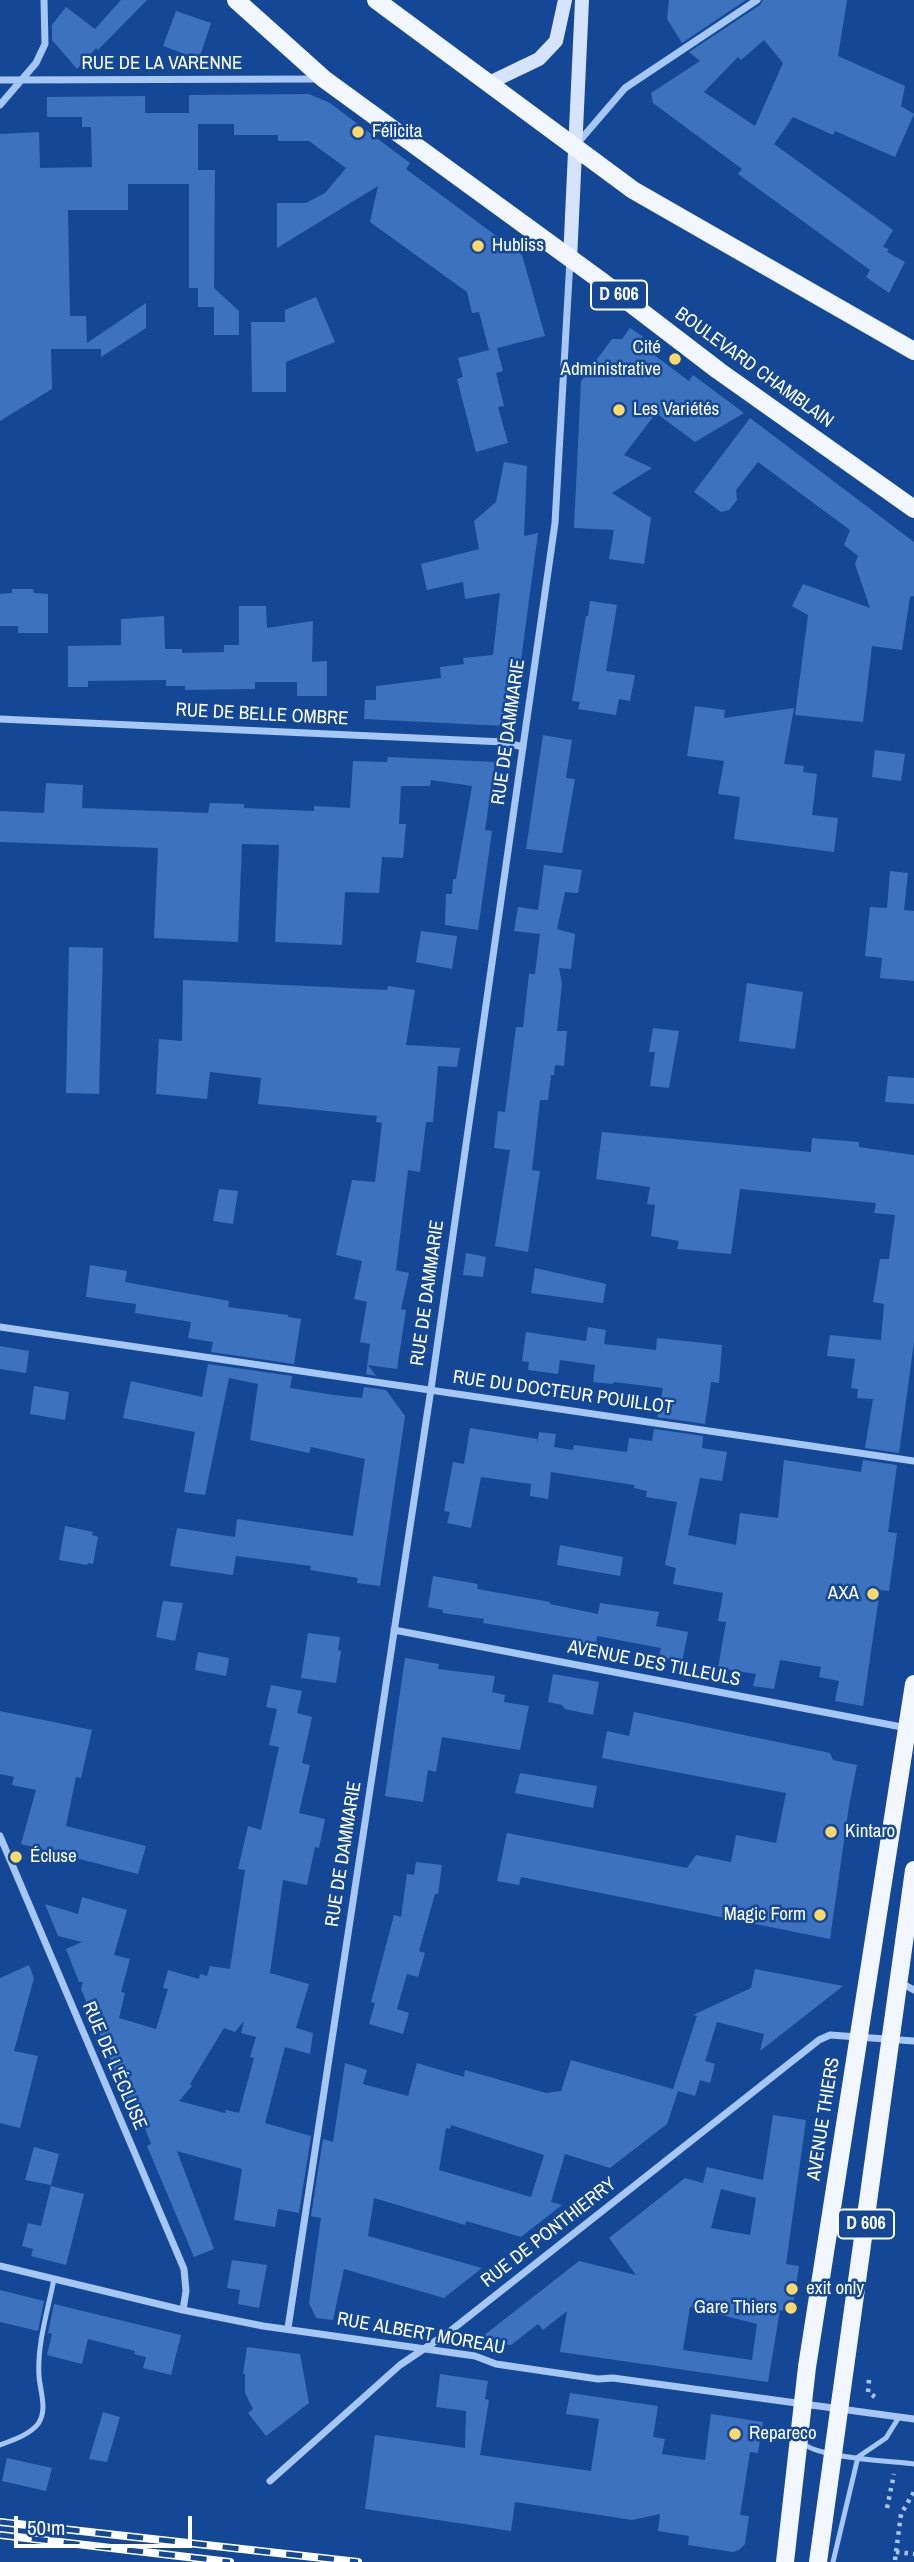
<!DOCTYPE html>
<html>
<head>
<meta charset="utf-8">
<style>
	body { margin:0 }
	#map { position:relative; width:914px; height:2562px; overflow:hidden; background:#144897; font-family:"Archivo Narrow",sans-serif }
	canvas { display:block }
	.scale { position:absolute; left:14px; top:2516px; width:178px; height:32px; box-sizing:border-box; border:4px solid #fff; border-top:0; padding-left:9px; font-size:21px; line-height:24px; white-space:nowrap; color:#fff; -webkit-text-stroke:5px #144897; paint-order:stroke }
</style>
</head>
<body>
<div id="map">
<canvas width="914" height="2562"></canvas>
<div class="scale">50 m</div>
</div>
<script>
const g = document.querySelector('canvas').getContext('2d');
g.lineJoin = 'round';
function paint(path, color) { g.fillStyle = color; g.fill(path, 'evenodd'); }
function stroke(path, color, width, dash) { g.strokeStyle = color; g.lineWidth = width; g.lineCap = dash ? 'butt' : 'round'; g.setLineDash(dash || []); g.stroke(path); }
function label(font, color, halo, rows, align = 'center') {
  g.font = font + ' "Archivo Narrow",sans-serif'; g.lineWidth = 5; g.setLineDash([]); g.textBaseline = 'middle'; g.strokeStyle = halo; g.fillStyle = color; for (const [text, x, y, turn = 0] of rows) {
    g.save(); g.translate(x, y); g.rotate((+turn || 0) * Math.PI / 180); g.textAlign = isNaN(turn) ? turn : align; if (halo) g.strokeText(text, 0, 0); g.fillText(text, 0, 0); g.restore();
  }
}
paint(new Path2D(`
	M121,0H147L98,50L96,48L77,69L52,40V25L66,7L95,29Z
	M669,0H746L682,43L667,19Z
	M763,0H847L838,56L905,86L901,106L914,114L895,157L835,131L833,135L793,117L774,144L893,230L883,247L889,249L887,252L905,262L889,293L866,277L870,270L738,174L742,169L653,103L651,93L700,61L689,52L760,5ZM764,40L783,63L755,126L704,92L738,57L741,60Z
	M176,11L211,23L199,59L163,46Z
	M309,94L330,103L347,116L410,163L406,169L522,255L545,336L489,350L479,312L472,313L467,292L370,222L378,186L277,248V203H306L325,193L346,168L309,141H278V135H234V124H198V170H215L214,288L239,311V335H214V307H198V288H189V184H128V210H68L70,316H86L87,343L146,303V328L101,357V349H51L52,389L0,421V134L39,132L40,168L92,167L91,127H82V117H47V97L145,96V113H189V95Z
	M316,297L335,342L286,362V392H252L251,322H285V310Z
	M630,328L642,336V346L689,381L693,375L744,413L695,442L656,413L624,455L652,468L612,493L651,518L644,564L609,559L614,530L574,528L581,381L612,339H622Z
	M497,348L503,371L496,373L504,406L498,407L508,443L476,452L457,379L463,377L458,358Z
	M750,418L914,542V596L910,597L902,650L872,646L863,722L795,715L808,615L792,606L803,584L870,608L855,564L858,556L844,545L850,530L758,462L736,490L737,500L729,510L721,512L694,492Z
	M504,462L527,466L524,536L538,533L521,660L514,661L505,726L364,719L365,700H376V686L441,678L440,667L464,664L463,658L493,655L500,593L465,599L463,582L427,590L421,564L479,549L474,521L496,502Z
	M12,589H33L34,593L48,594V633H18V626H0V594L12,593Z
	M590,601L617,605L606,671L635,675L630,701L619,699L616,715L578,709L580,702L572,701L586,616H588Z
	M239,606H266L267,628L313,621L312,662L327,661V696H297V682H255V689L185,690V686H166V680L88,681V687H68V646L121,645V619L164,616L165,649H182V653L224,652V645H239Z
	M695,706L725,710L724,718L794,708L784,764L804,766L803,772L817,774L812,815L838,818L834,852L734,839L740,797L718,794L724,761L687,756Z
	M543,735L572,740L566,778L575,779L562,853L526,849Z
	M875,750L905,754L901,781L872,777Z
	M388,757L495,762L485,830L492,831L478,930L445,925L446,894H452L453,879H456L472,786L431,780L430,786H401L399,824H406L403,858L382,857L379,893L345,892L342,945L275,942L279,845L242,844L238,942L154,938L158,848L0,842V811L44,813L46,783L83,785L82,808L208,813L210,803L244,804V808L314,811V806L350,808L353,761L387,762Z
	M544,865L582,870L578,893L565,892L557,929L575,934L571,969L559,968L562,984L557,1031H567L564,1066L555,1065L554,1075H551L548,1100H540L532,1170L540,1171L528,1252L495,1246L510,1150L494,1148L498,1111L505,1112L516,1027H523L529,974H535L540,934L514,931L518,907L538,910Z
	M890,871L908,873L904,910L914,911V981L880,978L882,958L865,956L870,907L887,908Z
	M421,931L457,936L452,969L416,962Z
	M69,947L103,948L99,1094L66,1093Z
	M183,980L387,990L388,986L415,990L406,1045L460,1048L457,1067L438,1066L433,1122H426L420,1172L408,1170L396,1270L409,1273L401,1309L406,1310L397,1369L368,1365L376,1376L366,1374L370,1344L360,1342L367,1302L354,1299L362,1261L336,1255L352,1180L375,1182L382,1123L376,1122L377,1116L258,1104L261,1078L210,1072L207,1099L156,1094L159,1039L182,1041Z
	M747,983L803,992L795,1049L739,1041Z
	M653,1028L679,1031L669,1088L650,1086L655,1052H649Z
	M888,1076L914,1078V1104L885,1102Z
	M602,1132L811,1152L812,1138L859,1142V1147L914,1155V1342L899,1453L865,1448L873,1399L857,1398L858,1389L851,1388L855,1359L827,1356L830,1335L881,1340L884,1304L873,1302L880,1259H889L895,1215L874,1213L876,1203L740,1189L731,1254L677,1249L679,1241L651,1236L655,1205L647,1204L650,1187L596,1179Z
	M219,1189L238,1191L233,1224L213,1221Z
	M466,1253L486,1257L483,1277L463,1275Z
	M90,1265L127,1271L125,1282L229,1301L228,1307L288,1315V1317L301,1319L294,1364L211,1352L213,1342L188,1338L191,1322L135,1313L136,1304L86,1297Z
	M535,1268L606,1284L603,1303L531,1293Z
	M588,1327L606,1330L604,1344L656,1350L657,1338L722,1345L719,1383L711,1382L705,1424L657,1417L663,1388L614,1382L613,1384L593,1382L595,1365L560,1360L558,1374L528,1370L529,1362L522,1361L526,1332L586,1341Z
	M0,1346L29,1351L26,1373L0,1369Z
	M208,1364L292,1376L290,1388L334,1395L362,1398L364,1387L386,1390L405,1416L380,1586L357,1583L358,1578L310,1570L311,1566L236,1556L233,1575L170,1566L177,1528L235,1537L237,1519L353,1536L365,1459L311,1447L309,1453L250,1440L258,1384L229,1378L205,1495L184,1492L195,1432L123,1418L131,1381L202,1397Z
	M34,1386L69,1392L65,1420L30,1414Z
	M470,1428L537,1439V1445L539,1432L556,1434L554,1447L573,1450L574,1445L627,1452L629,1438L652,1441L654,1429L703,1436L702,1448L727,1452L722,1481L700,1478L688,1535L736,1545L740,1513L778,1518L784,1460L861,1472L863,1460L897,1465L888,1532L897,1533L889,1591L880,1590L863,1706L835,1701L839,1681L819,1677L821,1667L780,1660L774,1689L753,1686L756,1674L718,1668L726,1622L718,1621L723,1593L673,1584L676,1568L665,1565L677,1502L646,1497L647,1491L634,1488V1485L551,1472L548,1499L530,1496L531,1484L481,1477L471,1528L447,1523L450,1512L444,1511L453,1462L464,1464Z
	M65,1526L93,1532L92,1535L98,1537L93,1564L88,1563L87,1565L59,1560Z
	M560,1545L623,1557L620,1576L557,1565Z
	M433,1576L478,1584L477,1589L550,1602V1604L598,1614L600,1603L659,1612L656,1626L688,1632L682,1662L659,1657L661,1648L597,1636L596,1645L578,1642V1639L483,1623L484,1619L443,1613V1610L428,1607Z
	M163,1601L183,1603L175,1641L156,1637Z
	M308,1633L340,1637L338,1650L341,1651L336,1683L301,1678Z
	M198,1652L229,1658L226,1676L195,1670Z
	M405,1658L439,1664L438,1669L495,1676L492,1692L505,1695L504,1702L529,1706L520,1750L442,1737L436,1772L428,1770L423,1802L385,1796Z
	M553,1674L599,1682L593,1715L565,1709L562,1705L548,1702Z
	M271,1685L302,1691L297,1713L312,1717L302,1763L310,1765L299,1813L325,1819L319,1848L315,1847L307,1885L283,1880L270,1973L309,1984L296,2028L313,2033L310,2054L285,2047L265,2123L311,2136L299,2213L278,2209L275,2227L234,2220L242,2169L177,2151L214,2249L194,2257L147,2146L151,2144L134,2099L128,2102L81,1989L83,1982H79L66,1949L82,1942L58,1936L45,1904L78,1914L82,1897L127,1910L114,1955L130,1959L121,1992L125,1993L119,2018L156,2029L168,1989L163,1988L168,1970L199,1979L200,1974L207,1976L210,1966L230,1969L245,1870L238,1869L248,1826L261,1830L279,1747L269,1745L277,1709L266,1707ZM244,2021L241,2033L256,2037L250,2057L254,2058L239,2113L226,2110L225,2113L179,2101L192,2086L190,2084L224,2028L235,2032Z
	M0,1711L92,1730L81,1778L76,1777L66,1826L146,1846L138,1874L21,1844L36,1790L12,1785L14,1777L0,1774Z
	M634,1712L830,1753L833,1760L857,1765L849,1806L830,1939L521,1877L519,1885L497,1881L507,1833L687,1868L696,1855L731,1862L736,1835L776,1843L786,1793L602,1758L607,1731L629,1736Z
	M520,1773L597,1786L593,1808L515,1793Z
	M416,1862L442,1865L438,1894H435L419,1951L425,1953L418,1977L407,1974L397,2009L409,2013L403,2034L369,2024L375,2003L371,2002L394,1915L401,1917L407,1874L414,1875Z
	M29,1965L34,1978L14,2051L38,2056L20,2128L0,2123V1978Z
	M755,1969L843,1986L760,2051L764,2034L717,2022L705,2061L715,2064L710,2083L700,2080L695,2096L678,2091L667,2124L610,2168L565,2154L551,2202L562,2205L521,2237L466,2221L465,2225L374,2198L368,2236L482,2268L444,2298L344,2269L333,2320L316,2318L309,2303L321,2218L311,2216L323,2139L333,2142L345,2063L367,2070L363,2084L408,2096L417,2063L464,2077L465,2070L546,2093L561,2091L571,2060L673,2089L697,2016L693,2015L751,1988ZM451,2125L544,2155L531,2197L439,2170L446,2128L450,2129Z
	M773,2115L806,2120L786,2264L799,2266L792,2312L780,2310L768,2382L560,2352L567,2311L543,2330L538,2324L511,2345L478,2340L579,2261L636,2275L609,2238L685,2178L703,2183L707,2167L763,2180ZM721,2189L756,2198L750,2235L711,2228ZM690,2307L757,2324L752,2360L683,2350Z
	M34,2147L59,2154L51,2185L25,2180Z
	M51,2186L84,2194L66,2265L31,2256L33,2249L22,2246L28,2223L41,2226Z
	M232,2260L267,2265L259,2308L238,2304L240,2290L227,2288Z
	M0,2290L44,2301L38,2331L0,2322Z
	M54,2304L181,2335L171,2375L143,2368L146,2357L134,2354L135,2351L88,2339L82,2364L47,2355L52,2334L48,2333Z
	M247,2347L300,2354L309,2403L266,2436L248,2413L253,2409L245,2393V2374H243Z
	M440,2374L488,2381L485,2399L489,2400L480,2455L591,2471L599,2419L566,2414L570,2393L658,2406L653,2437L665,2439L662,2454L705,2460L711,2414L763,2422L758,2453L750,2452L740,2515L749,2516L745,2544L739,2550L733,2552L688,2545L689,2536L658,2531L660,2514L632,2520L515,2502L511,2531L365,2509L375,2435L465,2448L466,2411L436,2407Z
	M103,2412L120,2417L107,2462L89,2459Z
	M7,2458L52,2468L46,2491L2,2481Z`), '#3d72bf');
stroke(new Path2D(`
	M869,2380L868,2392L875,2397
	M887,2508L894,2474
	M896,2552L914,2554
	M895,2560L901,2514L914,2492`), '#a6c6f3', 4.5, [3.5, 5]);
stroke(new Path2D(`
	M802,2442C815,2458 891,2461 914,2464
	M0,2445C13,2440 29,2435 38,2424C48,2410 40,2391 39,2376C37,2344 48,2310 54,2279
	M833,2562L858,2457L886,2438L899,2417`), '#a6c6f3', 5);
stroke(new Path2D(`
	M0,80L318,79
	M0,105L36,63L45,44L44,0
	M576,145L625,88L757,0
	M0,719L504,742L523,747
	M0,1327L914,1461
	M394,1630L907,1728
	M0,1836L184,2269L186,2291L183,2310
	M899,1982L914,1990
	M0,2266L183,2310L263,2326L475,2356L496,2364L598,2379L613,2378L914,2419
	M288,2328L431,1389L555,523L570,260
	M270,2481L400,2365L449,2332L819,2040L830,2035L914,2041`), '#a6c6f3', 7);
stroke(new Path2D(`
	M489,83L539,59L556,41L565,0
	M570,260L582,0`), '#d5e4fc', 14);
stroke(new Path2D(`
	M236,0L324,79L600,280L719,371L914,509
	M376,0L633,190L914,351
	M785,2562L807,2367L914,1684
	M818,2562L914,1870`), '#f1f6ff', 18);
const rail = new Path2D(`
	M0,2522L358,2562
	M0,2535L230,2562`);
stroke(rail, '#fff', 8);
stroke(rail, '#144897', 5, [16]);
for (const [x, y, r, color] of [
	[358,132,7,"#ffd967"],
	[478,246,7,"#ffd967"],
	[675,359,7,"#ffd967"],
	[619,410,7,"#ffd967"],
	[873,1594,7,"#ffd967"],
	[831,1832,7,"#ffd967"],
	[16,1857,7,"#ffd967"],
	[820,1915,7,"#ffd967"],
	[792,2289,7,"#ffd967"],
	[791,2308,7,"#ffd967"],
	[735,2434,7,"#ffd967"]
]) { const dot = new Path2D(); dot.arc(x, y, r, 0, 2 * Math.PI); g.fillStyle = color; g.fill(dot); stroke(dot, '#144897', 2.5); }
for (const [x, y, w] of [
	[619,295,56],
	[866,2224,56]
]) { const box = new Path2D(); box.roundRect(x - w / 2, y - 14.5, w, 29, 5); g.fillStyle = '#144897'; g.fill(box); stroke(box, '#fff', 2); }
label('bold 18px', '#fff', null, [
	["D 606",619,295],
	["D 606",866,2224]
]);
label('19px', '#fff', '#144897', [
	["RUE DE LA VARENNE",162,64],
	["BOULEVARD CHAMBLAIN",754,368,36],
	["RUE DE BELLE OMBRE",262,715,3],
	["RUE DE DAMMARIE",509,732,-82],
	["RUE DE DAMMARIE",428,1293,-82],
	["RUE DU DOCTEUR POUILLOT",563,1393,8],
	["AVENUE DES TILLEULS",654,1664,11],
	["RUE DE DAMMARIE",344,1854,-81],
	["RUE DE L'ÉCLUSE",114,2066,67],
	["AVENUE THIERS",824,2119,-81],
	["RUE DE PONTHIERRY",549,2233,-38],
	["RUE ALBERT MOREAU",421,2334,10]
]);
label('19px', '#fff', '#144897', [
	["Félicita",372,132],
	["Hubliss",492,246],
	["Cité",661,348,"right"],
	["Administrative",661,370,"right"],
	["Les Variétés",633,410],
	["AXA",859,1594,"right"],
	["Kintaro",845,1832],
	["Écluse",30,1857],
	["Magic Form",806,1915,"right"],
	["exit only",806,2289],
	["Gare Thiers",777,2308,"right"],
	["Repareco",749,2434]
], 'left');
</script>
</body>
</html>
